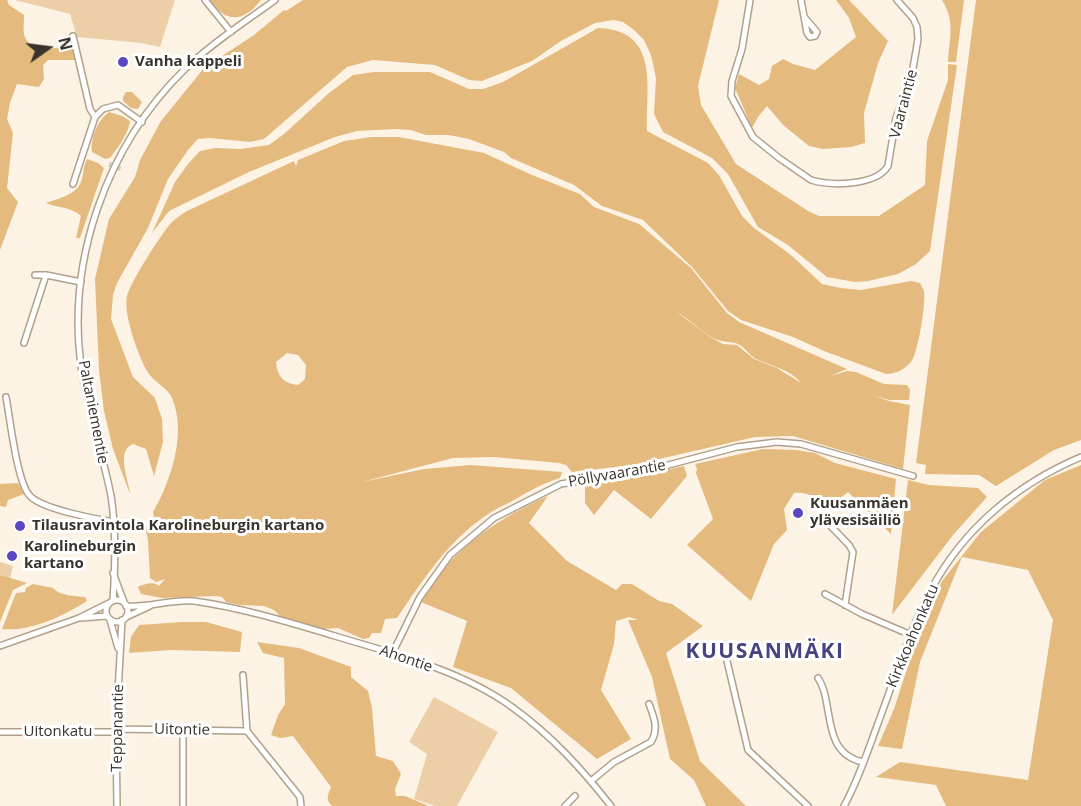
<!DOCTYPE html>
<html>
<head>
<meta charset="utf-8">
<style>
	body { margin:0 }
	#map { position:relative; width:1081px; height:806px; overflow:hidden; background:#fcf3e5; font-family:"Open Sans",sans-serif }
	canvas { display:block }
	.north { position:absolute; left:18px; top:18px; width:60px; height:60px; -webkit-text-stroke:4px #fff; paint-order:stroke; rotate:76deg; font-size:16px; font-weight:700; line-height:24px; text-align:center; color:#39332b }
	.north::after { content:''; display:block; margin:auto; width:21px; height:27px; background:#39332b; clip-path:polygon(50% 0,100% 100%,50% 72%,0 100%) }
</style>
</head>
<body>
<div id="map">
<canvas width="1081" height="806"></canvas>
<div class="north">N</div>
</div>
<script>
const g = document.querySelector('canvas').getContext('2d');
g.lineJoin = 'round';
function paint(path, color) { g.fillStyle = color; g.fill(path, 'evenodd'); }
function stroke(path, color, width, dash) { g.strokeStyle = color; g.lineWidth = width; g.lineCap = dash ? 'butt' : 'round'; g.setLineDash(dash || []); g.stroke(path); }
function label(font, color, halo, rows, align = 'center') {
  g.font = font + ' "Open Sans",sans-serif'; g.lineWidth = 6; g.setLineDash([]); g.textBaseline = 'middle'; g.strokeStyle = halo; g.fillStyle = color; for (const [text, x, y, turn = 0] of rows) {
    g.save(); g.translate(x, y); g.rotate((+turn || 0) * Math.PI / 180); g.textAlign = isNaN(turn) ? turn : align; if (halo) g.strokeText(text, 0, 0); g.fillText(text, 0, 0); g.restore();
  }
}
paint(new Path2D(`
	M15,0H175L160,47L141,43L77,37L70,14Z
	M0,562L13,566L10,578L0,575Z
	M434,697L498,732L457,806H435L414,799L427,754L409,742Z`), '#edcfa7');
paint(new Path2D(`
	M0,0H7L9,5L24,15C24,21 23,29 24,35C31,55 55,47 72,47L75,60H48L43,65L44,79L39,87L17,84L10,103L7,119L13,133L7,188L18,202L0,250Z
	M210,0H261C244,22 226,24 210,0Z
	M303,0H719L698,86L701,105L736,164L808,211L819,216H879L925,185L927,141L948,80V64L957,65L930,251L916,264L898,274L868,281L855,282L827,277L788,245L758,227L728,174L712,158L663,132L654,114L656,78L651,55L644,40L634,30L623,22L614,20L595,23L561,41L532,61L482,81L469,80L435,65L373,60L347,67L264,139L250,142L210,138L198,139L188,150L168,179L148,228L117,283L113,295L111,319L133,377L155,398L162,419L163,442L154,476L146,449L133,444C115,451 129,480 130,494L113,449L104,411L99,370L95,279L109,219L135,177L140,160L161,121L204,68L254,35L284,10L286,11Z
	M836,0H849L888,41L878,63L864,113L865,143L851,147L823,149L809,146L783,125L767,106L758,117L752,128L735,88L739,74L759,85L769,79L772,66L783,59L793,64L815,70L856,37L849,18Z
	M942,0H964L956,62H948C949,38 956,23 942,0Z
	M976,0H1081V440L1054,450L996,486L979,475L925,474L926,465L916,463Z
	M598,28C660,30 646,87 647,131L708,163L719,175L742,216L754,228L791,255L822,284L841,288L861,290L911,281L920,283C921,285 924,290 924,292C926,303 918,354 911,362C904,370 895,374 886,374L824,351L793,337L741,320L728,311L692,267L643,220L602,206L574,185L511,158L504,152L469,139L449,135H426L411,130L396,129L357,131L335,137L249,172L169,211L152,233L175,182L188,164L200,151L215,148L240,149L269,145L284,134L329,93L353,75L374,72H430L469,89H483L503,82Z
	M126,92H132L142,102L138,109L131,108L123,101V97Z
	M109,112L122,116L130,121C128,135 118,147 110,158L105,159L92,152C90,138 98,120 109,112Z
	M371,137H399L484,153L532,175L580,194L594,207L639,224L691,268L727,313L739,322L847,369L830,376L847,371L856,372L884,384L907,385L910,390L909,400H889L872,395L889,401L910,405L903,469L793,436L755,437L633,465L572,472L566,465L559,463L494,457L453,458L362,482L424,469L471,465L562,472L560,478C544,483 529,491 514,500C503,506 491,511 481,519C446,544 421,583 397,618L385,619L381,633H372L369,638L363,639L338,628L322,629L281,617L274,610L264,606L240,605L226,602L222,597L214,596L162,598L141,594L138,587C144,584 154,581 159,586L165,579L156,582L150,578L148,540L145,527L154,516L153,512C171,481 187,433 172,398C167,387 152,381 147,371C138,355 123,314 127,296C130,283 162,232 172,222C176,218 182,214 187,211L294,161L296,166L298,160L344,141ZM677,312C689,319 699,329 711,337C722,343 730,341 738,344C745,347 749,355 756,359C771,366 790,369 801,383L777,368L754,359L737,345L723,344L710,337ZM287,353L298,355L306,365L305,379L298,385C284,384 277,376 276,362Z
	M87,159L98,163L104,168L80,238H76L81,216C72,207 58,208 46,203C59,198 78,195 82,179C84,171 83,167 87,159Z
	M763,449L796,450L815,453L835,463L896,479L891,534L848,492L834,503C820,501 808,491 794,493L784,509L787,530L774,544L751,601L687,545L713,519L696,473L697,469L695,464Z
	M1081,465V806H946L936,785L876,777L900,762L1028,780L1053,620L1028,570L962,557L920,662L902,749L878,746L894,709L917,638L942,581L981,532L1045,480Z
	M684,466L687,476L651,519L614,490L594,515L585,503V487Z
	M908,480L929,485L978,488L987,497L953,535L892,615Z
	M18,483L24,494L8,500L6,507L0,506V484Z
	M548,496L529,523L567,561L616,590L622,584H632L659,601L672,604L703,626L666,653L700,761L746,806H706L694,780L670,759L652,677L628,620H638L629,617L616,621L614,644L601,690L631,739L597,759L511,688L453,667L467,621L421,602C430,590 438,576 448,564C477,533 510,513 548,496Z
	M0,575L27,583L13,590L0,622Z
	M33,584L53,588C60,596 75,596 85,597L87,601C63,616 31,632 2,629L16,593L25,592L26,588Z
	M182,622H206L242,632L240,652L171,650L129,653L131,637L139,625Z
	M257,642L299,648L351,667V677L368,691L372,708L376,756L393,761L401,774L395,789L396,796H405L429,806H332C325,799 328,795 331,787L293,736L280,738L271,735L278,715L285,704L284,658L263,653Z`), '#e5ba7e');
stroke(new Path2D(`
	M109,164L121,169`), '#d5cdc0', 5, [5, 2.5]);
const minor = new Path2D(`
	M205,0L231,32
	M750,0L742,49L732,81L731,96L753,137L779,158L811,180C831,186 876,186 888,166L896,118L911,80L918,39L917,27L913,18L897,0
	M801,0L807,33L810,37L815,36L817,32L805,18
	M73,36L90,109L95,117
	M73,184L95,117L103,109L118,105L142,122
	M35,275H46L81,282
	M24,343L46,275
	M6,397C10,418 17,483 30,496C42,509 95,519 114,522
	M822,517L849,545L853,552L845,605
	M113,573L124,602
	M825,594L862,614L911,635
	M106 611a11 11 0 1 1 22 0a11 11 0 1 1-22 0Z
	M113,601C115,570 116,526 111,496C103,455 89,414 82,372C65,263 106,146 185,69C212,43 245,22 275,0
	M126,606C149,608 171,599 194,601C243,608 288,622 335,636C394,654 461,670 512,707C552,736 581,768 611,806
	M126,617L150,606
	M81,618L107,616
	M110,620L118,648
	M723,644L748,750L808,806
	M0,646L79,618L109,603
	M392,654L420,597L450,555L494,518L561,484L653,469L737,447L777,442L801,444L913,476
	M243,675L247,731L300,797L301,806
	M818,678C835,703 820,753 863,762
	M116,729L247,731
	M183,731V806
	M0,732H116
	M591,781L614,762L651,742C659,729 654,717 649,704
	M117,806L116,729L122,620
	M565,806L575,796
	M844,806C858,781 867,753 877,726C894,681 908,633 931,590C963,529 1017,484 1081,457`);
stroke(minor, '#b0a18c', 8);
stroke(minor, '#fff', 5);
for (const [x, y, r, color] of [
	[123,62,6,"#5b48c0"],
	[798,513,6,"#5b48c0"],
	[20,526,6,"#5b48c0"],
	[12,556,6,"#5b48c0"]
]) { const dot = new Path2D(); dot.arc(x, y, r, 0, 2 * Math.PI); g.fillStyle = color; g.fill(dot); stroke(dot, '#fff', 2); }
label('bold 15px', '#39332b', '#fff', [
	["Vanha kappeli",135,62],
	["Kuusanmäen",810,504],
	["ylävesisäiliö",810,521],
	["Tilausravintola Karolineburgin kartano",32,526],
	["Karolineburgin",24,547],
	["kartano",24,564]
], 'left');
label('15px', '#39332b', '#fff', [
	["Vaaraintie",904,104,-75],
	["Paltaniementie",93,412,79],
	["Pöllyvaarantie",617,474,-10],
	["Kirkkoahonkatu",913,636,-67],
	["Ahontie",406,659,19],
	["Teppanantie",118,728,-89],
	["Uitontie",182,730,1],
	["Uitonkatu",58,732]
]);
g.letterSpacing = '1.5px';
label('bold 21px', '#474380', '#fff', [
	["KUUSANMÄKI",765,652]
]);
g.letterSpacing = '0px';
</script>
</body>
</html>
